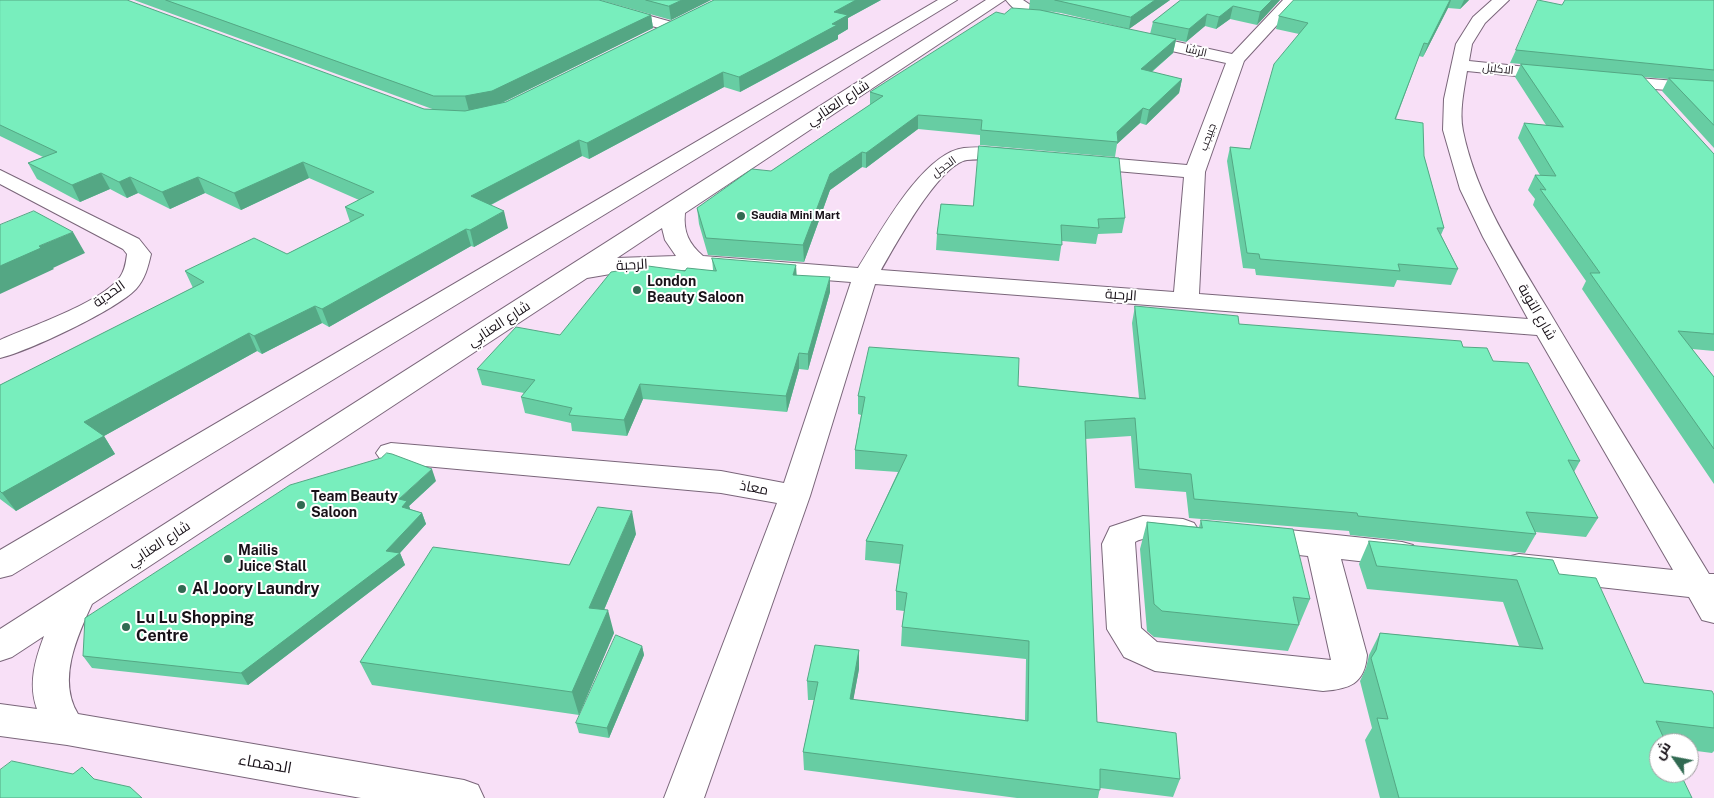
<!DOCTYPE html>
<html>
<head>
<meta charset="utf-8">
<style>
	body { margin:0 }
	#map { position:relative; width:1714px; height:798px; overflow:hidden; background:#f8e0f7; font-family:"Public Sans",Cairo,sans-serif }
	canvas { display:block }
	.north { position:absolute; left:1649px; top:733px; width:50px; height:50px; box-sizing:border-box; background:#fff; border:1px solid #a3a0a3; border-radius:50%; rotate:303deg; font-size:14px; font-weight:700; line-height:20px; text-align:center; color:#181118 }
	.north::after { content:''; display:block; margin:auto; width:18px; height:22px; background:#316a52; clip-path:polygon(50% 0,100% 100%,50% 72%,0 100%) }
</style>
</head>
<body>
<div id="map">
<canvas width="1714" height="798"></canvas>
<div class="north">ش</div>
</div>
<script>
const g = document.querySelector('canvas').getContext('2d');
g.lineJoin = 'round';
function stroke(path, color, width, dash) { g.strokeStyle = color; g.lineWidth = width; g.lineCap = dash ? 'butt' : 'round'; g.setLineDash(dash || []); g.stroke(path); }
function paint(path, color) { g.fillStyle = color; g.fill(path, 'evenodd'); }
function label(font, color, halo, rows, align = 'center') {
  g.font = font + ' "Public Sans",Cairo,sans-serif'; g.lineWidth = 4; g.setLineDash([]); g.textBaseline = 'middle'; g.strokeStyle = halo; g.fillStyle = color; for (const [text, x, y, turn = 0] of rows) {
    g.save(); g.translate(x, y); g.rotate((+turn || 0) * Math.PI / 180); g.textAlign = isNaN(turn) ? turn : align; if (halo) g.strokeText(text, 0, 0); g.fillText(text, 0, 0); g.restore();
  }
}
const minor = new Path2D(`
	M568,0H593L679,24L681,27L673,32L571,3Z
	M938,0H957L12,575L0,578V550Z
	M986,0H1005L685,213C683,232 689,244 703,256L858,268C879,235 922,153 964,148C981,146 1000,149 1017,150L1024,152L1027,156L1024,160L1017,162C1001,161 983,158 967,160C939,164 895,246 881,270L1174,292L1184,177L1082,168L1075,166L1072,162L1075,158L1082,156L1187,165L1226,63L1131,42L1129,38L1131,34L1137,33L1232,54L1283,0H1300L1244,61L1205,172L1199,294L1528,319L1483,237L1460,189L1443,130L1444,99L1456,44L1473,17L1492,0H1509L1485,23L1472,44L1469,61L1556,70L1562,71L1565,75L1562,79L1556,80L1467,71C1464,90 1459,112 1463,131C1476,195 1514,253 1547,308C1600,398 1655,485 1709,574H1714V623L1702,620L1689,597L1519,578L1507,575L1503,566L1507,557L1519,554L1673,570L1537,335L875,284L810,496L704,798H664L777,503L721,493L391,463L381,460L376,453L381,446L391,443L721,471L784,483L851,282L696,270L628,271L587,278L92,604C77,637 57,680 78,714L464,780L478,785L484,798H361L67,745L0,736V704L37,709C28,684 35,660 44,636L12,657L0,661V629ZM662,228L665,240L676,256L617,258Z
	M1006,0H1023L1047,16L1045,19C1031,23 1014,11 1006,0Z
	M1613,76L1714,84V94L1607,85L1604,81L1607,77Z
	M0,170L139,239L151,254C148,267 145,279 136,289C116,310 29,351 0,358V340C29,327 103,302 120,277C125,270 126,262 127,254L123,249L0,184Z
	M1143,516L1183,519L1194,523L1199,531L1194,539C1175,545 1149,533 1135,542L1141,628L1157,642L1331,660L1308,556L1261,551L1250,547L1245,539L1250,531L1261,527L1402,542L1413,545L1418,554L1413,563L1402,566L1341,559L1367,655C1365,684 1349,689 1323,691L1155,671L1124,657L1107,629L1102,544L1110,527Z`);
stroke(minor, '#7a667a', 2);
paint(minor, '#fff');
paint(new Path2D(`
	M0,0L424,109L435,110L134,0H599L651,15L653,28L500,104L506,102L714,0H881L848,18V29L838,35V39L770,76L740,92L724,87L589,159L582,156L491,205L508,228L474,247L471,246L329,327L322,323L262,354L257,351L104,436L115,454L16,511L0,499V385L193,288L185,271L287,254L350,222L345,207L359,200L309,178L241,210L205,193L170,209L138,193L127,198L110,189L80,202L37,179L28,163L43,157L0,136Z
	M600,0H711L671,20Z
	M1030,0H1170L1129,29L1061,13L1047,11L1150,34L1153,22L1181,0H1280L1257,25L1230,19L1216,29L1205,26L1186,42L1176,40L1173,53L1152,72L1182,79L1179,93L1146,125L1140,123L1117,144L1115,157L980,145V135L918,129L866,168L862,167L830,190L804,262L708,255L699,224L697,208L771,171L870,105V92L1004,14L1033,9H1029Z
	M1294,0H1469L1460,9L1448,8L1423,57L1419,56L1396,119L1424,156L1444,228L1441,235L1458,269L1451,285L1397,280L1394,287L1256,275L1255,269L1243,268L1227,161L1230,147L1250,149L1299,34L1276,29L1279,16Z
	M1714,0V148L1662,91L1668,79L1643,77L1714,154V351L1692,349L1714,377V484L1582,289L1586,281L1533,205L1535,199L1528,190L1535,175H1540L1518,138L1524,123L1546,125L1515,77L1521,64L1510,63L1516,50L1562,5Z
	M941,204L1125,218L1122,233L1098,234L1096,244L1062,241L1059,261L936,250L937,234Z
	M712,258L797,275L830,292L808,370L799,369L787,412L643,399L627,436L572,431L571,423L525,413L521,397L524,393L482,385L477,369L560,335L685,271L713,270Z
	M1135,306L1239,324L1463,347L1493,361L1580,461L1574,472L1598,518L1586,537L1535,532L1536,534L1525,553L1350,535L1349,531L1189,518L1186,492L1135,488L1131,436L1085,439L1097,722L1180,779L1173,797L1100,788L1098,798H1017L804,770L803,752L814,700H808L807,681L859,650V669L853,700L1025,720L1026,659L901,646L902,627L904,611L896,610V591L900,564L865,560L866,541L898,472L855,469V450L861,415L858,414V396L1018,386L1139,398L1132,323Z
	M436,481L409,506L410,509L422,513L426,524L400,553L405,565L248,685L92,668L83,656Z
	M1201,520L1310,599L1288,651L1154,637L1147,631L1140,549L1147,522L1199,527Z
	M636,534L604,610L614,633L579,715L372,685L360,662Z
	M1369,541L1559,574L1644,683L1714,695V751L1712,753L1689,750V743H1659L1692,798H1380L1365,740L1372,728L1360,681L1366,668L1369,655L1380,633L1519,646L1503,602L1367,589L1359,564Z
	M642,646L644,655L609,738L579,733L576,723Z`), '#67cda3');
paint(new Path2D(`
	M682,0H711L671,20L669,6Z
	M856,0H881L848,18V29L838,35V39L740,92L739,77L834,12Z
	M1155,0H1170L1129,29L1131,17Z
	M1272,0H1280L1257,25L1260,12Z
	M1450,0H1451L1448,8L1423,57L1428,44Z
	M1464,0H1469L1460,9Z
	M1233,6L1230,19L1216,29L1219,17Z
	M1207,14L1205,26L1186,42L1189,29Z
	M651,15L653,28L495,106L469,111L465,96Z
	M1176,39L1173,53L1138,83L1141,69Z
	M723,72L724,87L589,159L587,143Z
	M1182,79L1179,93L1146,125L1149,110Z
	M1143,108L1140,123L1117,144V132Z
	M918,115V129L866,168V153Z
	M579,140L582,156L475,213L471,196Z
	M862,152V167L830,190L804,262L803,245L830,174Z
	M303,162L309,178L241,210L234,193Z
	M101,173L110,189L80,202L72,185Z
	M130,177L138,193L127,198L119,182Z
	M198,177L205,193L170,209L162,192Z
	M504,211L508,228L474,247L470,230Z
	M466,229L471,246L329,327L322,309Z
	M73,232L85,253L53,268L54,269L0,294V266L39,246Z
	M796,265L797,280L793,275Z
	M830,277V292L808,370V354Z
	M315,306L322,323L262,354L254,336Z
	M249,333L257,351L104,436L115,454L16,511L2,493L84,422Z
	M799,353V369L787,412L786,396Z
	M640,384L643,399L627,436L624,420Z
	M432,469L436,481L409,506L412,513L406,519L399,499Z
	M632,511L636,534L595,631L589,608Z
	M422,513L426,524L399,554L400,553L405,565L248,685L241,673L386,551Z
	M608,610L614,633L579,715L572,692Z
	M642,646L644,655L609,738L607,728Z
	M859,650V669L850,718V699Z`), '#54a784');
const building = new Path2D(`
	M0,0H127L424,109L465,111L506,102L714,0H856L834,12L848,15L832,24L837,25L770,61L739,77L723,72L587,143L579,140L471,196L504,211L470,230L466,229L322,309L315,306L254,336L249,333L84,422L104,436L2,493L0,491V385L204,282L185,271L254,238L287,254L364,215L345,207L374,192L303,162L234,193L198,177L162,192L130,177L119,182L101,173L72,185L28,163L57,152L0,125Z
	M166,0H599L651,15L492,91L465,96H434Z
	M646,0H682L669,6Z
	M1055,0H1155L1131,17Z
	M1181,0H1272L1260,12L1233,6L1219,17L1207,14L1189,29L1153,22Z
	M1294,0H1450L1428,44L1424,43L1395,119L1423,123L1424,156L1444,228H1437L1458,269L1398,264L1400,271L1260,259L1259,254L1247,253L1230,147L1250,149L1274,64L1308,23L1279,16Z
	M1538,0L1562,5L1565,0H1714V70L1516,50Z
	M1012,8L1040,10L1176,39L1141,69L1182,79L1149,110L1143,108L1117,132L1118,142L981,130L982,120L918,115L866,153L862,152L830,174L803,245L706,238L697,208L752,169L771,171L883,96L870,92L996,12L1004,14Z
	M1521,64L1642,75L1714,154V334L1678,331L1714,377V449L1590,273H1600L1540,189L1546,190L1535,175L1556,176L1524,123L1563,127Z
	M1669,78L1714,81V125Z
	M979,146L1119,158L1125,218L1098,219L1099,228L1061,225L1062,245L937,234L941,204L973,206Z
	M34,211L73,232L39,246L41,248L0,266V225Z
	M712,258L796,265L793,275L830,277L808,354L799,353L786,396L640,384L624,420L569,415L572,408L521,397L535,380L477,369L516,327L560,335L611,272L648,266L685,271L687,268L716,271Z
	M1135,306L1238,316L1239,324L1461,341L1463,347L1487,348L1493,361L1528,363L1580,461L1568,460L1598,518L1526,512L1536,534L1358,516L1357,513L1194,499L1191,474L1139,469L1135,418L1085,421L1097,722L1176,733L1180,779L1100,769V790L803,752L818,682L807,681L815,645L859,650L850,699L1028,721L1029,641L902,627L907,593L896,591L903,545L866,541L907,455L855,450L865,397L858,396L869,347L1019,358L1018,386L1145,399Z
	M387,453L392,454L432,469L399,499L407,501L402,507L422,513L386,551L400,553L241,673L83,656L85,618L290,485L381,458Z
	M598,507L632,511L589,608L608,610L572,692L360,662L433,547L569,565Z
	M1201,520L1293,529L1310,599L1293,597L1299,625L1162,611L1154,604L1147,522L1202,528Z
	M1369,541L1553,560L1559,574L1596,578L1644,683L1712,691L1714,695V728L1656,721L1666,743H1659V773H1680L1692,798H1399L1377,718L1388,719L1371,658L1376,650L1380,633L1543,649L1517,580L1377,566Z
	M616,635L642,646L607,728L576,723Z
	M12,761L73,774L82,767L94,779L130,787L142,798H0V770Z`);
paint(building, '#78eebd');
stroke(building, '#54a784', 1);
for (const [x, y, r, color] of [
	[741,216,5,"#316a52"],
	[637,290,5,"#316a52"],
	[301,505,5,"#316a52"],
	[228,559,5,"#316a52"],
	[182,589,5,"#316a52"],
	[126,627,5,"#316a52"]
]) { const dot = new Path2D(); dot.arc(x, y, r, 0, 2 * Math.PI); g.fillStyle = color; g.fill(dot); stroke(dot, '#fff', 2); }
label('11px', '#181118', '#fff', [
	["الرشا",1196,51,13],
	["الاكليل",1498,69,6],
	["جبيجب",1208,137,-70],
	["الحجل",944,167,-36]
]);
label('bold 11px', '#181118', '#fff', [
	["Saudia Mini Mart",751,216]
], 'left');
label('14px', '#181118', '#fff', [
	["شارع العنابي",838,103,-33],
	["الرحبة",632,265,-3],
	["الحدية",109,294,-35],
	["الرحبة",1121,295,4],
	["شارع التوبة",1537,312,60],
	["شارع العنابي",499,324,-33],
	["معاذ",754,488,11],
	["شارع العنابي",159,544,-33]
]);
label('bold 14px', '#181118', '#fff', [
	["London",647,282],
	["Beauty Saloon",647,298],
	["Team Beauty",311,497],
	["Saloon",311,513],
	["Mailis",238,551],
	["Juice Stall",238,567]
], 'left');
label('bold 16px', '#181118', '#fff', [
	["Al Joory Laundry",192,589],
	["Lu Lu Shopping",136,618],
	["Centre",136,636]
], 'left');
label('16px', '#181118', '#fff', [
	["الدهماء",265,764,10]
]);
</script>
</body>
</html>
